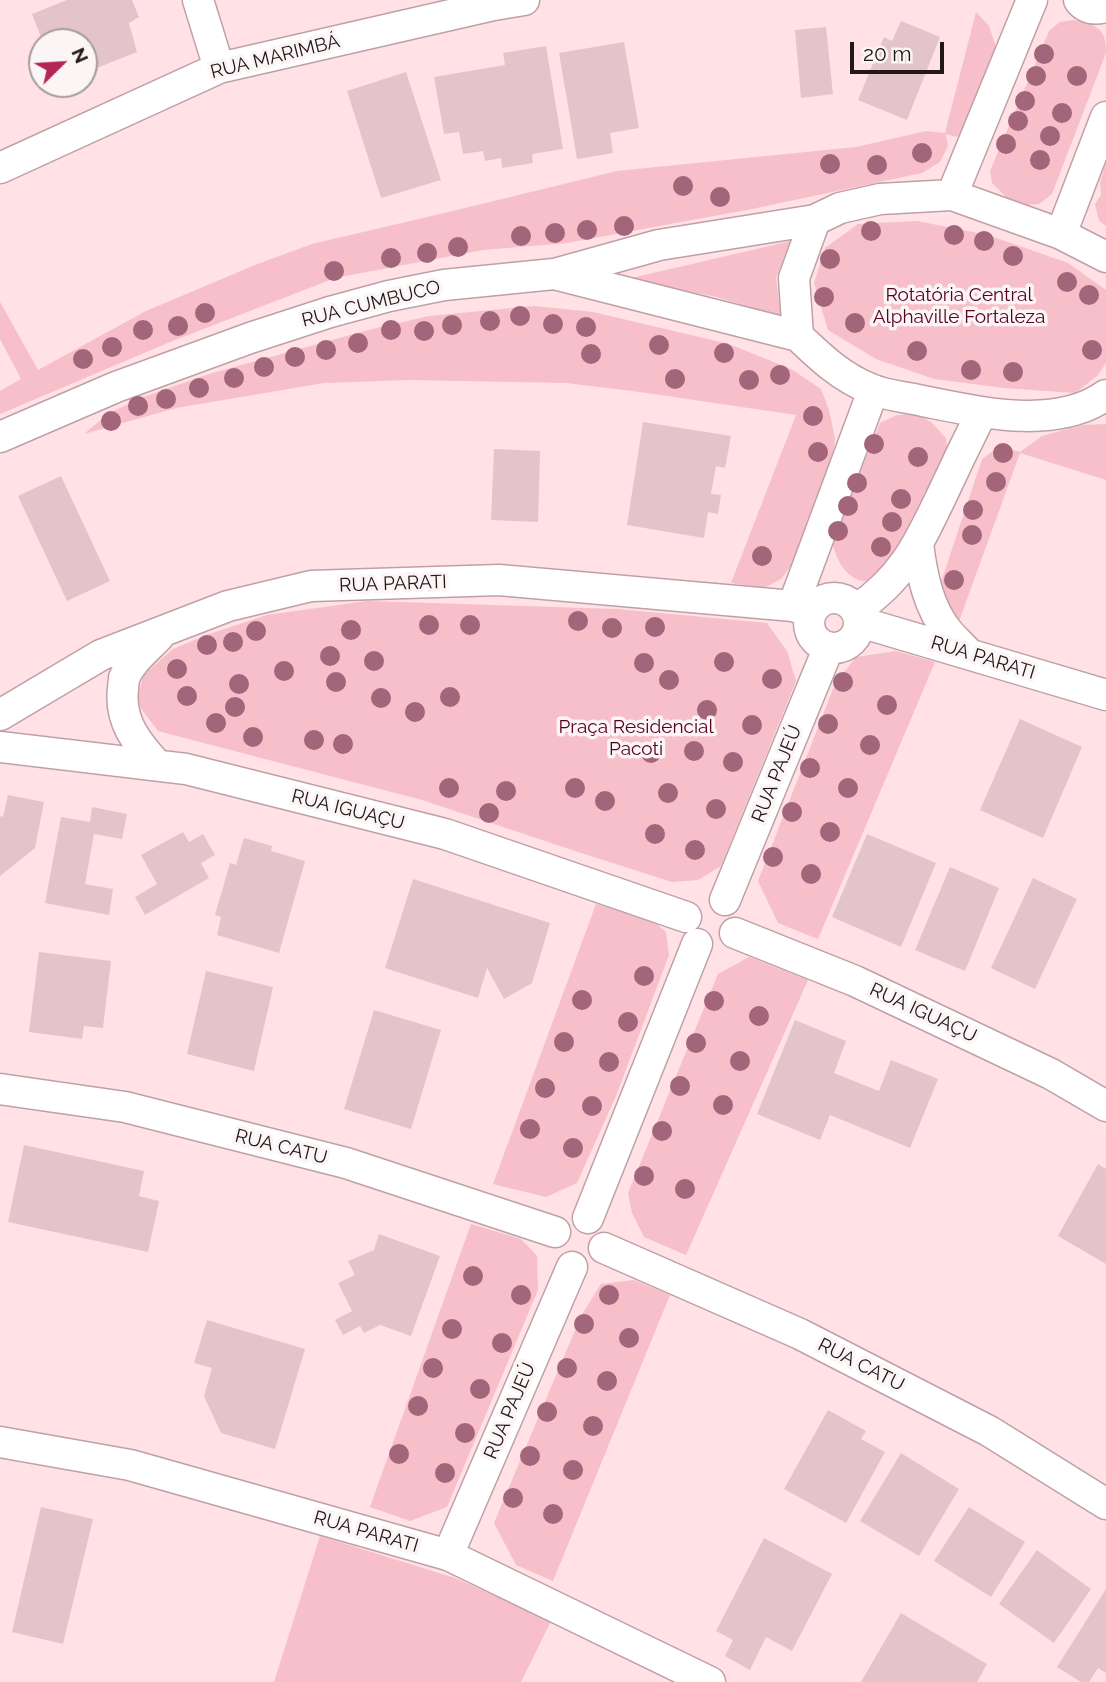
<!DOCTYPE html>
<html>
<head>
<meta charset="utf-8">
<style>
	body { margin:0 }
	#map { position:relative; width:1106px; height:1682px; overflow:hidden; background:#ffe1e6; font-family:Raleway,sans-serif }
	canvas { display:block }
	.north { position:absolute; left:28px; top:28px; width:70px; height:70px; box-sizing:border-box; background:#fbf5f6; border:2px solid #a49c9e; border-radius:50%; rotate:66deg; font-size:19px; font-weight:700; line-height:28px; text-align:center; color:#221719 }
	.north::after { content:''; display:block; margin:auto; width:24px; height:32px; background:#b42557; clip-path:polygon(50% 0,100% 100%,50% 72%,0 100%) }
	.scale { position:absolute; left:850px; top:42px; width:94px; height:32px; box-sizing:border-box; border:4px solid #221719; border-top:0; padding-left:9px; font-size:21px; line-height:24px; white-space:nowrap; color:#221719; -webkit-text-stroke:5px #fbf5f6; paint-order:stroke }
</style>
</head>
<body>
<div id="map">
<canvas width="1106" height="1682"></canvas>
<div class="north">N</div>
<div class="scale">20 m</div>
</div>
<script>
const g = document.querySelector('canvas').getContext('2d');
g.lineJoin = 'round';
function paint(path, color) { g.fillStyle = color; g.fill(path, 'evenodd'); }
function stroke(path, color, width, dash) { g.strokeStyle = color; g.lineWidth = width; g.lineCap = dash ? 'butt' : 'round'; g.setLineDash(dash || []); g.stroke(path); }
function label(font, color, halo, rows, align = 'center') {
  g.font = font + ' Raleway,sans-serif'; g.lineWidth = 7; g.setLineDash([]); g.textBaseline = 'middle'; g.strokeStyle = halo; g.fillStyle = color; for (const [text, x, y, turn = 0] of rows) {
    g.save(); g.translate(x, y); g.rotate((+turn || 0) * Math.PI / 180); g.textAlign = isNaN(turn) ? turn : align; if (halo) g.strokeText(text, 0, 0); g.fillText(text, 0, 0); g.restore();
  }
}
paint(new Path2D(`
	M976,12L989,26L997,50L968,132L956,137L946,134L948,146L940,162L922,173L752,209L567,243L483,250L335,278L170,342L0,414V391L21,379L0,339V302L38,370L146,311L255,265L312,244L457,210L617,171L856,147L926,131L945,133Z
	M1074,20C1097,26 1106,27 1106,53L1052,194L1039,204L1024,205L1010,201L992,183L990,171L1049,31L1060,22Z
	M1106,164V226L1099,221L1095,204L1101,195L1100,182Z
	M917,221L988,235L1068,263L1106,290V363L1097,376L1075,393L1004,388L934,379L876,359L828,330L814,283L825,248L858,224Z
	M791,241L776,278L781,317L717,297L627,279Z
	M534,306L593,312L729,344L791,369L821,389L829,410L835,438L831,480L797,558L781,579L764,588L731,583L796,415L640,392L566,383L409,380L324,383L176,408L84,434L109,413L143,397L209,374L372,329L429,316Z
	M915,414L931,422L946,438L948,458L881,580C876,580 869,581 863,581C845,578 835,557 832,541L880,423L897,415Z
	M1106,424V480L1020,453L958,624L938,591L982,459L1000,446L1020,452L1042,436L1083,425Z
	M367,601L617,609L767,623L787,651L796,681L721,866L698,880L672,882L572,850L422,800L158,731L137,703L143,675L173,649L206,635L267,615Z
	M896,651L935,662L818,939L778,923L758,881L835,684L856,657Z
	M596,904L651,919L666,932L669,955L616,1096L577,1183L546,1197L493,1184Z
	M749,957L808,980L686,1255L644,1237L632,1213L628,1193L718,974Z
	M471,1224L521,1239L537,1256L538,1290L447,1507L410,1521L370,1507Z
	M634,1280L670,1295L553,1581L516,1565L494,1523L581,1316L601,1284Z
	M320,1536L455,1578L551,1621L521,1682H274Z`), '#f6bfc9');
paint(new Path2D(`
	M67,0H132L139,17L129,23L137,52L84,73V42H43L32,14Z
	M901,21L940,37L907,120L858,100L884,37L892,41Z
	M826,27L833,94L801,98L795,30Z
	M624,42L639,128L610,133L613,153L577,159L559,53Z
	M546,46L563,149L532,154L533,163L502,168L501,158L485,161L483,151L463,154L459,132L444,134L434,77L505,65L503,53Z
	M406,72L441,180L381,198L347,91Z
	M643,422L731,436L725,468L716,466L711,494L721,495L718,514L708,512L704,538L627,525Z
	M494,449L540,451L538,522L491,520Z
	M61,476L110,581L67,601L18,496Z
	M1020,719L1082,747L1043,838L980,810Z
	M8,795L44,802L35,848L0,876V816L3,817Z
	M92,807L127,814L122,839L94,834L85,884L113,889L109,915L45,903L61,817L90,822Z
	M183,832L189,842L203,834L215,855L201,863L209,878L145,915L135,897L157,884L141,855Z
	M867,834L936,863L901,947L832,917Z
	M244,838L272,846L271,851L305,861L279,953L217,935L221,917L215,915L230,863L236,865Z
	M950,867L999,888L965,971L915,950Z
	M1033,878L1077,899L1035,989L991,968Z
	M413,879L550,923L532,983L504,999L487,968L478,998L385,968Z
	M39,952L111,961L103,1028L84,1026L82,1039L29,1032Z
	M206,971L273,987L254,1071L187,1054Z
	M374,1010L441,1030L411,1129L344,1109Z
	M795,1020L846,1041L834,1073L879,1091L891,1060L938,1079L910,1148L830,1115L820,1140L757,1114Z
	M24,1145L144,1171L139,1196L159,1201L148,1252L8,1222Z
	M1098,1164L1106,1169V1264L1058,1236Z
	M379,1234L440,1256L411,1336L380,1325L364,1333L360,1326L343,1335L335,1320L352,1311L338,1283L355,1275L348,1261L374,1250Z
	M207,1320L305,1349L275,1449L221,1433L204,1396L212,1368L194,1363Z
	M828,1410L866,1431L861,1439L885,1452L846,1523L784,1489Z
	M901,1453L959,1489L919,1556L860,1521Z
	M41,1507L93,1519L63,1644L12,1632Z
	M969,1507L1025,1542L991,1597L934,1561Z
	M764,1538L832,1574L792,1651L766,1637L750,1670L725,1656L733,1640L716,1631Z
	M1037,1550L1091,1589L1054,1643L999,1604Z
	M1106,1589V1673L1098,1668L1089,1682H1081L1057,1667Z
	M901,1613L987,1664L977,1682H861Z`), '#e2c4ca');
const minor = new Path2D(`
	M198,0L219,68
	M1079,0C1086,9 1095,10 1106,7
	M0,168L219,68L494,5L524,0
	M952,195L1032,0
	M1061,234L1106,117
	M1106,257L1061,234L952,195L880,199L840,208L815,220L794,278L798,336C820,357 842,378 871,389C887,396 907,397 923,401C979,412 1056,431 1106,395
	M555,274L659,245L815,220
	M0,437L116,387L250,338L330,312L389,296L444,285L554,274L798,336
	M918,544C922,575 928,608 949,633C955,640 962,646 968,653
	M809 623a25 25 0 1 1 50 0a25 25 0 1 1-50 0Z
	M793,606L873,391
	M856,610C903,578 918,545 942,495C955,467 968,440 982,412
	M860,622L1106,695
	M0,715L101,655L228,606L311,586L499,580L793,606L811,612
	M0,747L186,769L445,834L686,917
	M157,765C137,743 119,721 123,689C123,687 124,680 124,678C131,661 147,649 159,636
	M725,900L828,649
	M735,933L855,981L1051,1074L1106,1106
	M0,1089L125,1107L346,1163L555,1232
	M588,1218L697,944
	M604,1248L800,1334L989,1431L1106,1504
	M0,1442L130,1465L448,1555L710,1682
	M448,1555L572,1267`);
stroke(minor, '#bea1a6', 33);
stroke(minor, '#fff', 30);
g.fillStyle = '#a2657a';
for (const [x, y] of [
	[1044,54],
	[1036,76],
	[1077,76],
	[1025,101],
	[1062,113],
	[1018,121],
	[1050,136],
	[1006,144],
	[922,153],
	[1040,160],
	[830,164],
	[877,165],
	[683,186],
	[720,197],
	[624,226],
	[587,230],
	[871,231],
	[555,233],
	[954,235],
	[521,236],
	[984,241],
	[458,247],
	[427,253],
	[1013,256],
	[391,258],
	[830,259],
	[334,271],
	[1067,282],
	[1089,295],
	[824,297],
	[205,313],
	[520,316],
	[490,321],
	[855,323],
	[553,324],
	[452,325],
	[178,326],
	[586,327],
	[143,330],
	[391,330],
	[424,331],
	[358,343],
	[659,345],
	[112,347],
	[326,350],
	[1092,350],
	[917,351],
	[724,353],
	[591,354],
	[295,357],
	[83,359],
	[264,367],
	[971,370],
	[1013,372],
	[780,375],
	[234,378],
	[675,379],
	[749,380],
	[199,388],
	[166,399],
	[138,406],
	[813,416],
	[111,421],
	[874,444],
	[818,452],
	[1003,453],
	[918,457],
	[996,482],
	[857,483],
	[901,499],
	[848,506],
	[973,510],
	[892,522],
	[838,531],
	[972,535],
	[881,547],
	[762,556],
	[954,580],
	[578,621],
	[429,625],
	[470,625],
	[655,627],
	[612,628],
	[351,630],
	[256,631],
	[233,642],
	[207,645],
	[330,656],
	[374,661],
	[724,662],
	[644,663],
	[177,669],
	[284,671],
	[772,679],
	[669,680],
	[336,682],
	[843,682],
	[239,684],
	[187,696],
	[450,697],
	[381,698],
	[887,705],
	[235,707],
	[707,710],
	[415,712],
	[216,723],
	[828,724],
	[752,725],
	[253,737],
	[314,740],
	[343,744],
	[870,745],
	[694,751],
	[651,753],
	[733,762],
	[810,768],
	[449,788],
	[575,788],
	[848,788],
	[506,791],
	[668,793],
	[605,801],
	[716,809],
	[792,812],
	[489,813],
	[830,832],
	[655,834],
	[695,850],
	[773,857],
	[811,874],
	[644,976],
	[582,1000],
	[714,1001],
	[759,1016],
	[628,1022],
	[564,1042],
	[696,1043],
	[740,1061],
	[609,1062],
	[680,1086],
	[545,1088],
	[723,1105],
	[592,1106],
	[530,1129],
	[662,1131],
	[573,1148],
	[644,1176],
	[685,1189],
	[473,1276],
	[521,1295],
	[609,1295],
	[584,1324],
	[452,1329],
	[629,1338],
	[502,1343],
	[433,1368],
	[567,1368],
	[607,1381],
	[480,1389],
	[418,1406],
	[547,1412],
	[593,1426],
	[465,1433],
	[399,1454],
	[530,1456],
	[573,1470],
	[445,1473],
	[513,1498],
	[553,1514]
]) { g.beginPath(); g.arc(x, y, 10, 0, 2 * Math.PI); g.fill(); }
label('19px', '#221719', '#fbf5f6', [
	["RUA MARIMBÁ",275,57,-14],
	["RUA CUMBUCO",371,304,-14],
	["RUA PARATI",393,584,-2],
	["RUA PARATI",983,658,17],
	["RUA PAJEÚ",777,774,-68],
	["RUA IGUAÇU",348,810,14],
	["RUA IGUAÇU",923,1013,25],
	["RUA CATU",281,1147,14],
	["RUA CATU",861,1365,27],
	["RUA PAJEÚ",510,1411,-67],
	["RUA PARATI",366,1532,16]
]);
label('19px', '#560022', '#fbf5f6', [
	["Rotatória Central",959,295],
	["Alphaville Fortaleza",959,317],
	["Praça Residencial",636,727],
	["Pacoti",636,749]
]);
</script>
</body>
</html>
